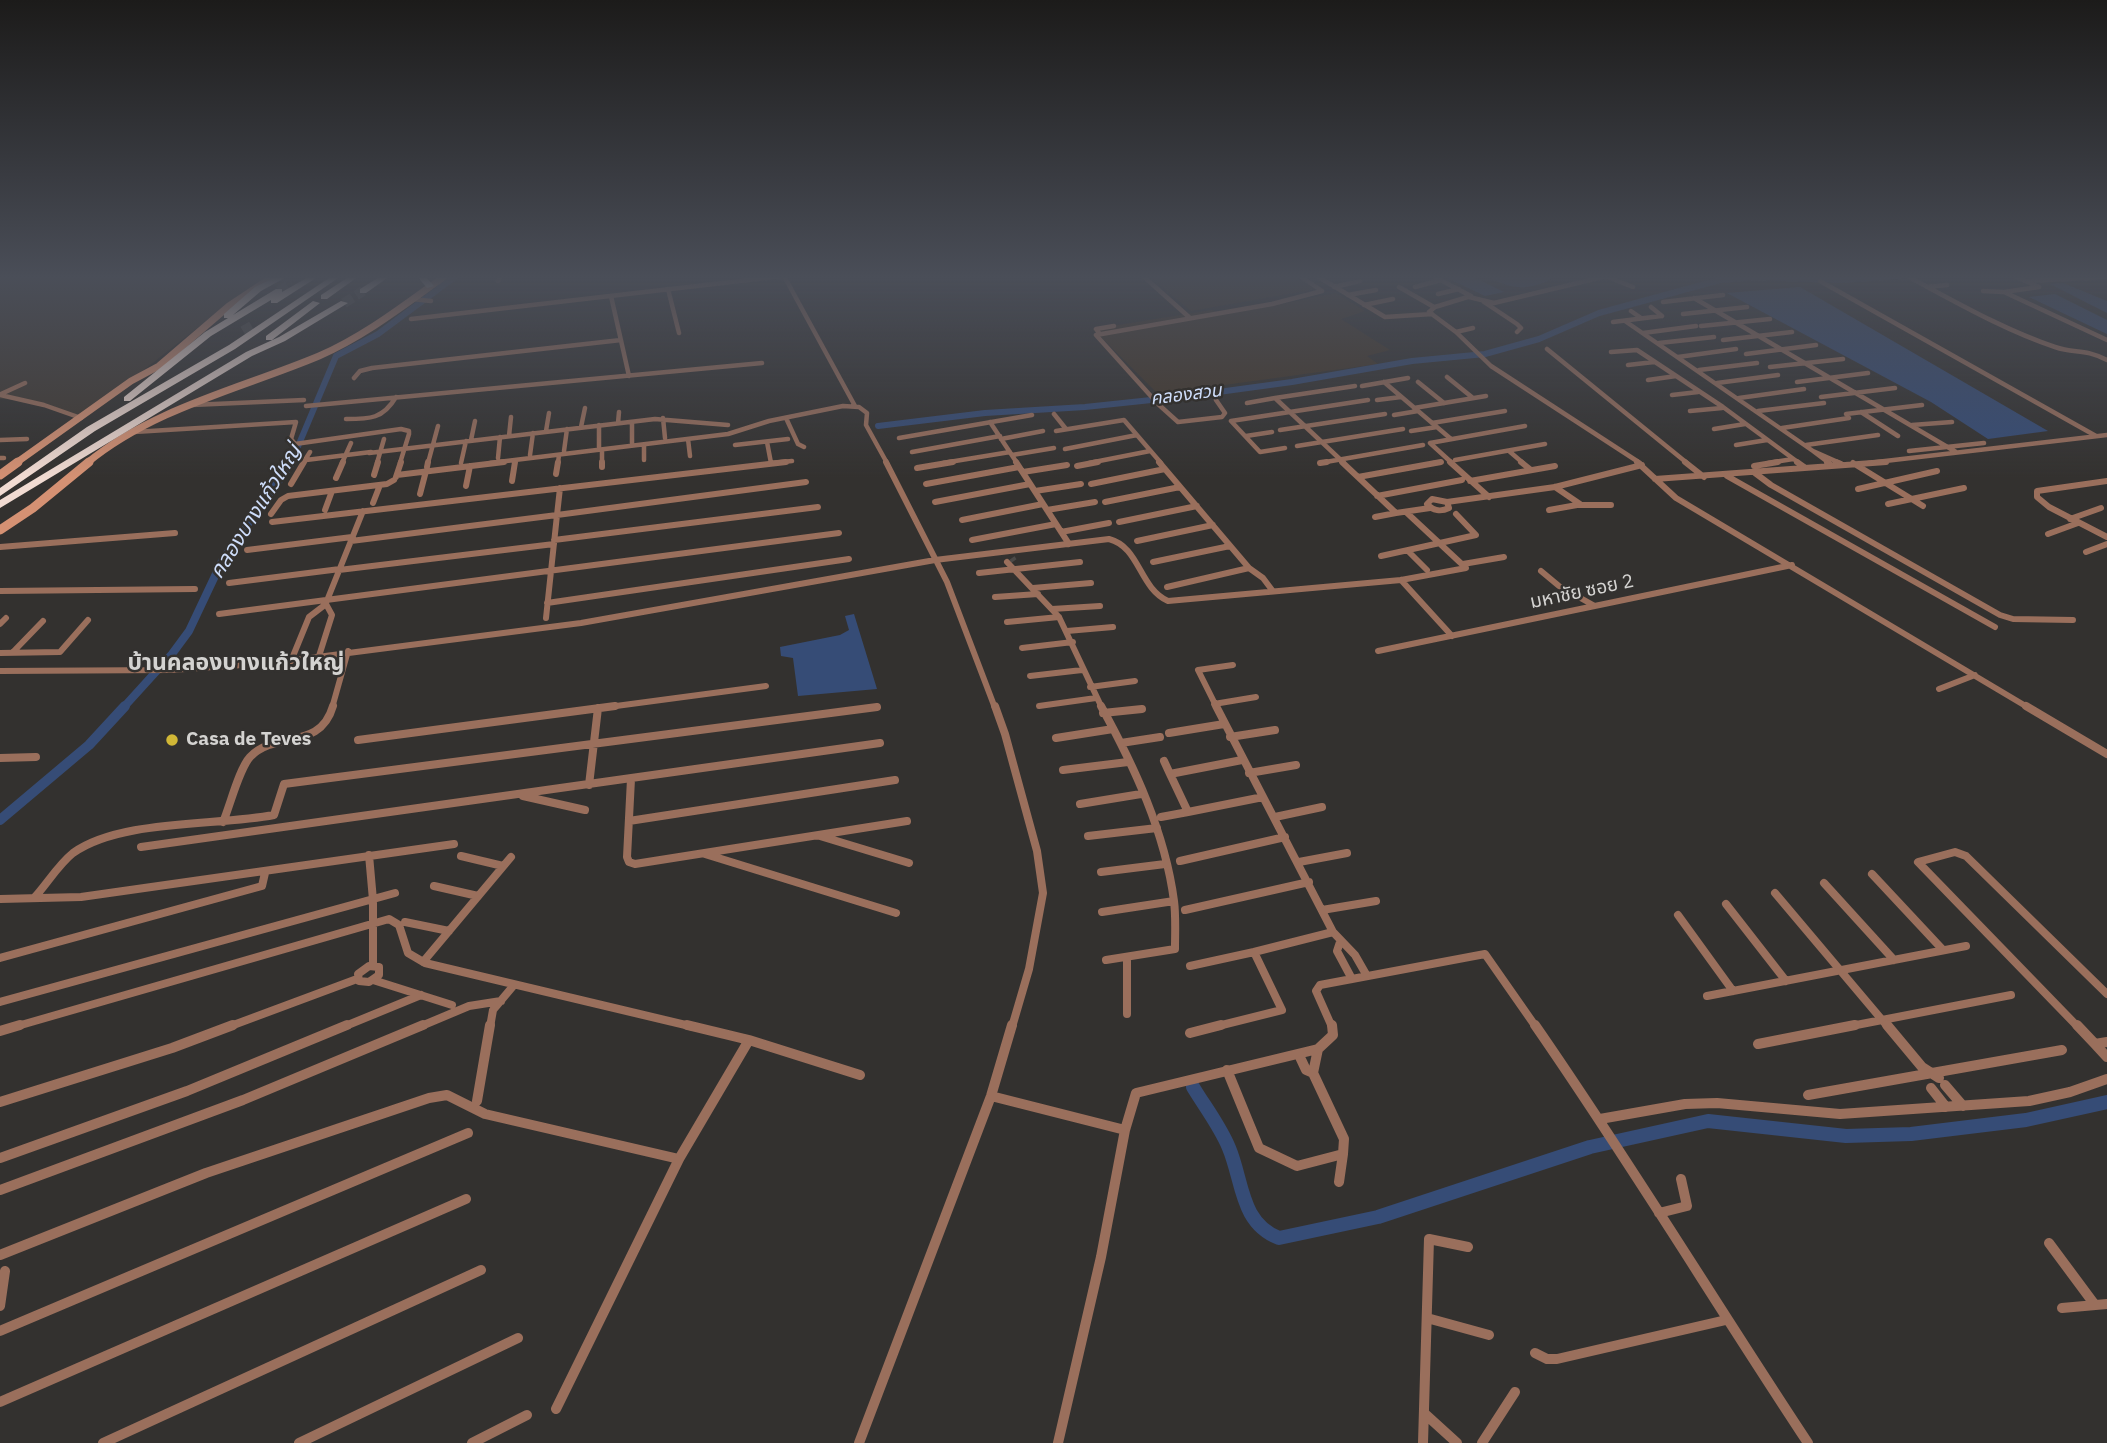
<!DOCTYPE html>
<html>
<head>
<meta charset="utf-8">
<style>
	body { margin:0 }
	canvas { display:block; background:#33312f }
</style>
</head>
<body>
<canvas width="2107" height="1443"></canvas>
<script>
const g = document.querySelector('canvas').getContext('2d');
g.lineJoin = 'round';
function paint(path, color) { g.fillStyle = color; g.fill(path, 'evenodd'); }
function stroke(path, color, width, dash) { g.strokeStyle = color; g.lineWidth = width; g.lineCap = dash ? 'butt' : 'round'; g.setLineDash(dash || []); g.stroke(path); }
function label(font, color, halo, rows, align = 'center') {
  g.font = font + ' "IBM Plex Sans","Noto Sans Thai",sans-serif'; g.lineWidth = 5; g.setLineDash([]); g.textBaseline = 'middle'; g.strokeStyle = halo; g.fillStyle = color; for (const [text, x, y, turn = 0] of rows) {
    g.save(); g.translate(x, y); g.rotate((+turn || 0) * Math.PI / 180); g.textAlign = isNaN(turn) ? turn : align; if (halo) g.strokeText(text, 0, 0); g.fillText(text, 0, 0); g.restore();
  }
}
paint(new Path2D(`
	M0,276H269L243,292L81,419L24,400L0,399Z`), '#403932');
paint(new Path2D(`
	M1149,276H1294L1316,289L1191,311Z
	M1336,293L1365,311L1341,319L1390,350L1367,356L1378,364L1158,394L1093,329L1212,310L1216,312L1247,306L1252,310Z`), '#433628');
paint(new Path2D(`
	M1443,276H1471L1504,292L1485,296Z
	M1485,276H1552L1550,280C1522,292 1511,288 1485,276Z
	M2063,283L2107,301V313L2050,284Z
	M1800,287L2048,431L1988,439L1931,402L1727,293Z
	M2055,294L2107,320V334L2029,297Z
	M854,614L877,689L798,696L793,658L781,656L780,647L840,635L849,630L845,616Z`), '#364c76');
stroke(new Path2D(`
	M878,426L985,413L1085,407L1189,396L1292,382L1412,361L1485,354L1539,339L1599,313L1720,280L1755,277L1839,280L1900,276
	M291,463L336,356L378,334L456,276`), '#364c76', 6);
stroke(new Path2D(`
	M123,708L172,654L189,631L223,559L292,462`), '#364c76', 8);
stroke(new Path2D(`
	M0,820L89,745L125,706`), '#364c76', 10);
stroke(new Path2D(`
	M1193,1087C1205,1107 1220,1126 1229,1148C1243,1181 1240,1223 1279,1238L1378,1217L1590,1147L1708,1121L1846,1136L1911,1134L2026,1120L2107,1102`), '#364c76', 14);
stroke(new Path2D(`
	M1012,558L1014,561`), '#4b4947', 6, [6, 2.5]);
stroke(new Path2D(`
	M279,291L292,283
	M344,303L363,291
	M243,331L255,324`), '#4b4947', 10, [10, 4.5]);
stroke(new Path2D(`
	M784,276L855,406
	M1143,276L1190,318
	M1317,276L1385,317L1432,314
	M1433,276L1471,296
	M1605,276L1633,287
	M1907,276C1954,301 2004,330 2055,347C2075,354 2084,348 2107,360
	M2014,276L2039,287L2004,292L2107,340
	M498,281L501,276
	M1820,281L2096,436
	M2027,281L2107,277
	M1334,287L1360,281
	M1399,287L1434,307
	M1415,287L1441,280
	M1927,287L1947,285
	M668,289L679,333
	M1983,291L2004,292
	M1438,294L1459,289
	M1348,295L1376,290
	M611,296L629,376
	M1471,296L1435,307L1429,312L1456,332L1491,366L1640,463
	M1469,297L1494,303L1607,276
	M1694,298L1956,452
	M412,299L431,301
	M1484,302L1517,324L1521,328L1517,332
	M1663,302L1723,295
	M1364,305L1393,299
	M1651,307L1662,316
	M1631,311L1641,318
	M1683,314L1747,307
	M411,319L783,276
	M1625,321L1813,451
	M1613,322L1661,316
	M1701,326L1770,319
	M1456,332L1473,328
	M1099,333L1096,329L1114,326
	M1643,333L1696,326
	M1723,340L1792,332
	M1659,343L1714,337
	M1547,349L1687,463
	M1611,352L1637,350L1723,407L1799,463
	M1746,354L1816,345
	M1678,357L1736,349
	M1628,365L1654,362
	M1770,367L1843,359
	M1699,370L1757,363
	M1447,377L1473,398
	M354,378L360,371L372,368L621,340
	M1648,380L1676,376
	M1384,382L1451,439
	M1418,382L1444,403
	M1797,382L1868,373
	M1717,383L1778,375
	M1362,386L1408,378
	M1,394L25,383
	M0,395L44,405L81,418
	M1672,395L1698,392
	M1821,397L1895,388
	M1275,398L1355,386
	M1739,398L1804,389
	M1216,400L1225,413L1222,417L1178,422L1158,404L1096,335L1272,304L1322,291L1300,276
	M1377,400L1401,397
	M1247,403L1275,398L1344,463
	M192,405L304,400
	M306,406L762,363
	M1414,408L1486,396
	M1690,411L1722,408
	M1758,411L1824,403
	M1861,412L1898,436
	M1054,414L1066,429
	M1846,414L1922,405
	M1394,415L1418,411
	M663,418L665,438
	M786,418L798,444L804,447
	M346,419C370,419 383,419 396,397
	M632,422V443
	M990,422L1017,463
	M618,423L619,412
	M1432,423L1505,411
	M599,425V447
	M1912,425L1952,422
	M581,427L585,408
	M1782,428L1849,418
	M1714,429L1745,424
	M1280,430L1385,414
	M546,431L549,413
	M1056,431L1124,420L1161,463
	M1411,431L1437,427
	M134,432L296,422L291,439L295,444L401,429L409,431V434
	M509,436L511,417
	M1246,436L1272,432
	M899,438L1032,415
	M688,439L690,456
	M1001,439L1043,431
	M0,440L27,439
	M471,440L475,421
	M767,442L771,463
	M644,445V460
	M735,445L788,439
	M1736,445L1767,440
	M1806,445L1878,435
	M1297,446L1403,429
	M1285,448L1260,452L1231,421L1368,400
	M1065,449L1137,435
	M602,450V463
	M564,451L567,429
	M1509,451L1523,463
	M1909,451L1984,443
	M912,452L1000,436
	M369,453L655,419L728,425
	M530,455L533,433
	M1012,455L1054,448
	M0,458H4
	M498,458L500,437
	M306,460L371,452
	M1455,460L1545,444
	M303,463L310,452
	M342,463L351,443
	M377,463L384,439
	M400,463L409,434
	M428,463L438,426
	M461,463L466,441
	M490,463L728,434L769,421L843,406L859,407L867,413L866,425L887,463
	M515,463V460
	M558,463L559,455
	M771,463L792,461
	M943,463L1010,452
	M1089,463L1150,451
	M1320,463L1423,445
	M1433,463L1441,462
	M1452,463L1430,443L1525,426
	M1768,463L1793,459
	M1829,463L1813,451L1840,463
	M1868,463L2107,435`), '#9a6f5c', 4.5);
stroke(new Path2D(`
	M602,462V467
	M886,462L947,582L995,708
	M1016,462L1069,544
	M1159,462L1249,568L1263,578L1272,590
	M1342,462L1396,513L1430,508
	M1450,462L1489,497
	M1521,462L1531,470
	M1637,462L1676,498L2029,708
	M1685,462L1704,477
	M1797,462L1804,467
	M1827,462L1831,465
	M1836,462L1841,464
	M1320,463L1327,462
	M1853,463L1923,506
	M1077,466L1098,462
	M1754,466L1778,462
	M427,467L428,462
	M917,468L953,462
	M1023,472L1067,465
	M1755,473L1771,485L2000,615L2013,619L2073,620
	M556,474L558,462
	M374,475L378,462
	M397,475L504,462
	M1727,476L1995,627
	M396,477L401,462
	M1358,477L1441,462
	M336,478L343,462
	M1655,479L1886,462
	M512,481L515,462
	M1470,481L1555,466
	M2107,481L2037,491V497L2049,507L2107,537
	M291,484L304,462
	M926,484L1019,467
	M1091,484L1165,469
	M466,486L470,466
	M1555,487L1580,504
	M1858,489L1937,471
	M1035,491L1081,484
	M420,494L426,471
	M1377,496L1462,480
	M1432,499L1447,502L1449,508C1441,512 1433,511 1427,504Z
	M935,502L1030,484
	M1105,502L1180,487
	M1447,502L1555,487L1642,465
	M373,503L380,485
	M1888,504L1964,488
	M325,510L332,491
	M1047,510L1095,502
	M1549,510L1577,505H1611
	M271,514L281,500L288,496L387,484L394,480
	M1375,517L1396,513
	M2070,519L2101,508
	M962,520L1043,504
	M272,522L786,462
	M1119,522L1197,506
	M1061,532L1109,523
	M2048,534L2078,523
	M554,540L818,507
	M972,540L1056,524
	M351,541L557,515L560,488
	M1137,541L1213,525
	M0,547L175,533
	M247,550L352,537
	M1408,551L1427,570
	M2086,552L2107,544
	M1381,556L1476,535L1456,514
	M1007,562L1059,617L1102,708
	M1153,562L1230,546
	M1463,564L1504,557
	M339,570L554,544
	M1541,571L1559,586L1593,605
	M979,573L1080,562
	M1401,580L1452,636
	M229,583L340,569
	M1167,587L1249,568
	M1033,588L1091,583
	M0,591L195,589
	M995,597L1038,594
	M326,603L363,511
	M547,603L849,559
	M1052,609L1100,606
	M219,614L839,533
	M546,618L557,515L806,482
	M1007,622L1059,617
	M0,624L6,618
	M1067,631L1113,627
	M1022,648L1073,642
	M1378,651L1792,565
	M13,652L43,621
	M0,653L60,652L88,620
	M291,661L309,617L326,604L332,615L319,656
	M0,671L171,670L271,663L581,623L935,560L1109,539C1140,547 1139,588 1168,601L1401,580L1466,568L1406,512
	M1030,676L1082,670
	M1090,687L1135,681
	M1939,689L1975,675
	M1214,704L1256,697
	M1039,706L1096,698
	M332,708L348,651
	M601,708L766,686
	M871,708L877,707
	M1217,708L1198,670L1233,665`), '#9a6f5c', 6);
stroke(new Path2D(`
	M995,706L1005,734L1037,851L1043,893L1029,969L1012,1027
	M1101,706C1134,766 1165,832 1174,901C1176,916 1175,933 1175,949L1106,960
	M2026,706L2107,754
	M1103,713L1142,709
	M1169,733L1224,724
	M1230,737L1275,730
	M1056,738L1113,729
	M358,740L615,706
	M1121,743L1160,737
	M0,758L36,757
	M1242,760L1170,774L1188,812L1263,797
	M1164,761L1170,774
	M1063,770L1128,762
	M1249,773L1296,765
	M631,779L627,857L629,862L635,864L907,821
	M589,785L598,708
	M523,796L585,810
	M1080,804L1141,794
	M1161,817L1188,812
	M1275,817L1322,807
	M629,821L895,780
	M223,822C230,806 239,769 250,757C276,730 320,751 333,706
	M820,836L909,863
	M1088,836L1157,828
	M141,847L880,743
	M705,854L896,913
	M369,855L373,900V965
	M461,856L503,866
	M1180,861L1285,837
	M1299,862L1347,853
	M1101,872L1165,864
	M1872,874L1943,950
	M1824,883L1894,960
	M434,886L478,896
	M1775,893L1888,1027
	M34,898C47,884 58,865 73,853C120,819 217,826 274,815L284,784L877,707
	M0,899L81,897L454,844
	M1726,904L1786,981
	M1185,910L1309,882
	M1322,910L1376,901
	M1102,912L1174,901
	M1678,915L1733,991
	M405,922L449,931
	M1333,932L1355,955L1367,976
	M1340,942L1337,951L1352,979
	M0,958L262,886L265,873
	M1127,958V1014
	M423,962L511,857
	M369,966L379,967V975L369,982L359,981L358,974Z
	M1190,966L1254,952
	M373,980L452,1005
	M1707,996L1966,946
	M0,1002L395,893
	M14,1027L389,919L399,925L408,953L425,963L694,1027
	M228,1027L357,979
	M343,1027L421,995
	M419,1027L469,1006L501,1001
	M490,1027L493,1010L514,985
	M1214,1027L1282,1010L1254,952L1333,932L1216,706
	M1332,1027L1316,991L1320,985L1485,954L1536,1027
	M1846,1027L2011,995
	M2078,1027L1918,862L1955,852L1966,856L2107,994`), '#9a6f5c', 8);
stroke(new Path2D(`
	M687,1025L749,1040L860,1075
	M1535,1025C1630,1162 1716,1304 1808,1443
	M1887,1025L1922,1067L1939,1078
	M2077,1025L2095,1044L2107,1042
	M0,1031L20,1025
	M1190,1033L1221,1025
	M1758,1044L1855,1025
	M2095,1044L2107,1057
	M1227,1070L1259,1148L1297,1166L1343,1154L1344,1139L1313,1073L1306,1070L1299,1055
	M1313,1073L1318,1049
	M1945,1085L1963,1106
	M1931,1088L1946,1107
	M1808,1095L2062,1050
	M991,1096L1125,1130
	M477,1101L490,1025
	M0,1102L172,1048L233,1025
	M1600,1119L1685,1104L1717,1103L1840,1114L2029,1101L2070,1092L2107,1079
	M0,1158L187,1091L347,1025
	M1339,1182L1343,1154
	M0,1190L243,1100L423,1025
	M1659,1213L1687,1206L1681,1179
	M2049,1243L2095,1305
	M0,1255L206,1173L429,1098L447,1095L485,1114L679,1159
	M0,1306L5,1271
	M2062,1308L2107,1304
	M1427,1318L1489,1335
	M0,1331L468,1133
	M1535,1353L1547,1359H1557L1726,1320
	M0,1402L466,1199
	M556,1409L679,1159L749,1040
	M1424,1413L1457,1443
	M103,1443L481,1270
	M299,1443L518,1338
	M472,1443L527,1415
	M859,1443L991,1096L1012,1025
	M1058,1443L1101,1257L1125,1130L1136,1093L1318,1049L1333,1035L1332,1025
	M1423,1443L1429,1239L1468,1247
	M1482,1443L1515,1392`), '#9a6f5c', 10);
stroke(new Path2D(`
	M16,463L131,381L159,366L229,306L274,276
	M87,463C154,408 240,389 319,356C365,336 404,305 445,276`), '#d59173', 7);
stroke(new Path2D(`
	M0,475L18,462
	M0,530L33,508L89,462`), '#d59173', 9);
paint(new Path2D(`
	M278,276H288L261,291L233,315L276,289H282V292L310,276H319L277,303H271V300L211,336L130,401H124V397L205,332L228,318H224V314L255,287Z
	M332,276H341L235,349L95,431L0,496V488L87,427L229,345Z
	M350,276H359L327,299H321V295Z
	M381,276H390L366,293H360V289Z
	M417,276H425L434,286L427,288Z
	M313,301L320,303L272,340H266V336Z
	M341,301L348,303L285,341L252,356L0,508V500L246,352L279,337Z`), '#f1dbd2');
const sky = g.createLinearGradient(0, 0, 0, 478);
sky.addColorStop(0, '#1c1b1a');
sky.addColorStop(0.58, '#4a4e58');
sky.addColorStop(1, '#4a4e5800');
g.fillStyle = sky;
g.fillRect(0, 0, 2107, 478);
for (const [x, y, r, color] of [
	[172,740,7,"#d1b736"]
]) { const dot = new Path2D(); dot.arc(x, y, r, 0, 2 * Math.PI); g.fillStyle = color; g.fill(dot); stroke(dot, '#33312f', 2.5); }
label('italic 18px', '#ceddfa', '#33312f', [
	["คลองสวน",1186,395,-7]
]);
label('19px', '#d4d3d1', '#33312f', [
	["มหาชัย ซอย 2",1582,592,-12]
]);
label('bold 19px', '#d4d3d1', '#33312f', [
	["Casa de Teves",186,740]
], 'left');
label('italic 21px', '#ceddfa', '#33312f', [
	["คลองบางแก้วใหญ่",256,512,-58]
]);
label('bold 23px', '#d4d3d1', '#33312f', [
	["บ้านคลองบางแก้วใหญ่",236,663]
]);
</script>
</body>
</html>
